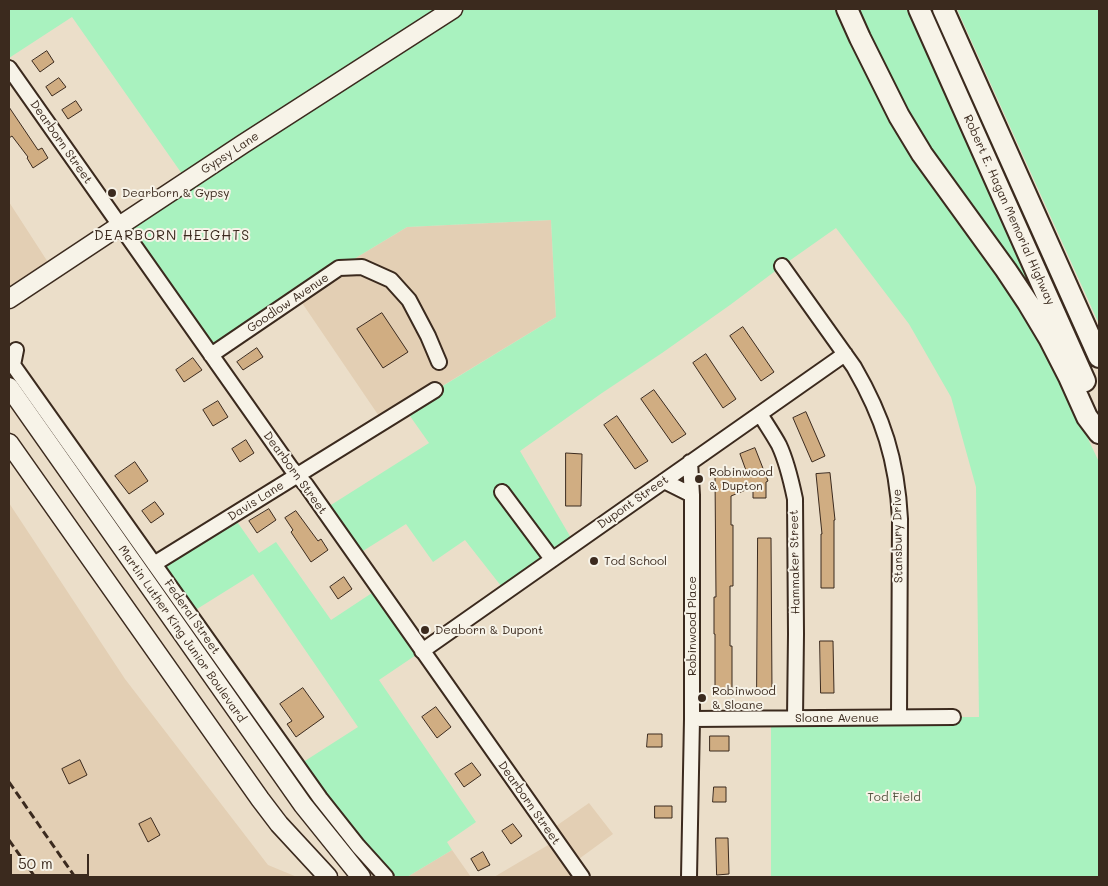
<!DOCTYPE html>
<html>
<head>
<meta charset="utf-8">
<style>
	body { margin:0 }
	#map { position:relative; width:1108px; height:886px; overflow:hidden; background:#ebdec9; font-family:Mali,sans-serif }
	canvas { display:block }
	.frame { position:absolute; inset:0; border:10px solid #3b2a1e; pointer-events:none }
	.scale { position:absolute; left:10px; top:854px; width:79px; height:22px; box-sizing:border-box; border:2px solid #3b2a1e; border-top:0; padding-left:6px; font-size:15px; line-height:18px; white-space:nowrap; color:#3b2a1e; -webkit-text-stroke:4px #f7f3e8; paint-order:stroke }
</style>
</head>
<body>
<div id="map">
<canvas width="1108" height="886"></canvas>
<div class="frame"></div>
<div class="scale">50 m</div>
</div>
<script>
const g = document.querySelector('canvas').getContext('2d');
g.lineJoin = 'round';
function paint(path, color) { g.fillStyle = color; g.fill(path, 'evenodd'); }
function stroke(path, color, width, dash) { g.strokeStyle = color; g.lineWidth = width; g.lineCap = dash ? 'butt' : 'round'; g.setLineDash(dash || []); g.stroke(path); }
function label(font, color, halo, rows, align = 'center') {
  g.font = font + ' Mali,sans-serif'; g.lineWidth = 4; g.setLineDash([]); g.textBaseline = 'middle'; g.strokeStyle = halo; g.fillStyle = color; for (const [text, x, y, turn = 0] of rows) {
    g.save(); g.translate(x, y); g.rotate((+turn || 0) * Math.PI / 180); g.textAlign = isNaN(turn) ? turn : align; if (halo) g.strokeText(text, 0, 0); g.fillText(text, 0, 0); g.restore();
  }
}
paint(new Path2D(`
	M9,202L53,270L9,299Z
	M551,220L556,317L383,422L298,297L339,268L407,227Z
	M9,503L125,679L268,865L297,877H9Z
	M589,803L613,834L572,864L582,877H494L555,841L549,831Z
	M452,850L471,877H407Z`), '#e3cfb4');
paint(new Path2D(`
	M9,9H840L996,269L1041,340L1099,462V877H771V718L979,717L976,487L951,397L909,324L836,228L782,266L730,305L662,353L602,393L520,451L574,543L505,591L465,540L433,562L406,524L355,556L323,510L429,443L405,409L556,317L551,220L407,227L339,268L211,355L120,225L187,181L72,17L9,58Z
	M853,9H907L1042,309L925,149Z
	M957,9H1099V324Z
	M233,516L259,553L276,542L331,620L378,589L422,651L379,680L476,822L447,842L452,850L407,877H386L297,766L358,727L253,574L189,614L154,564Z`), '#a9f2bf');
const building = new Path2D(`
	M47,51L54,62L40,72L32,61Z
	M59,78L66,87L52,96L46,87Z
	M76,101L82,110L68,119L62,110Z
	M9,107L38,150L42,148L48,158L33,168L27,158L28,157L12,136L9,138Z
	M382,313L408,352L383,368L357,329Z
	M743,327L774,372L761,381L730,336Z
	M257,348L263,357L243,370L237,362Z
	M706,354L736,399L723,408L693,363Z
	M193,358L202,370L184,382L176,370Z
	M654,390L686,434L672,443L641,399Z
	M218,401L228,417L213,426L203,410Z
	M806,412L825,456L812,462L793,418Z
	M617,416L648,461L635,469L604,425Z
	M246,440L254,453L240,462L232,449Z
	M755,448L768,481L766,482V498H753V487L731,496V525H733V586H730V646H732V694H715V634H714V597H716L715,476H748L740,454Z
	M566,453L582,454L581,506H566Z
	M135,462L148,481L129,494L115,476Z
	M830,473L835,520H834V588H821V534H822L816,474Z
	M155,502L164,514L151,523L142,511Z
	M269,509L276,520L257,533L249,521Z
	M296,511L318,541L321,539L328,550L311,562L291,532L293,530L285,518Z
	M758,538H771L772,693H757Z
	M344,577L352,589L338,599L330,587Z
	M820,641H833L834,693H821Z
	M303,688L324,717L296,737L287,724L292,721L280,704Z
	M436,707L451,727L437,738L422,717Z
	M648,734H662V747H647Z
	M710,736H729V751H710Z
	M80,760L87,775L69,784L62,769Z
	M472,763L481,775L464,787L455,774Z
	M714,787H726V802H713Z
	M655,806H672V818H655Z
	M151,818L160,835L148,842L139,824Z
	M513,824L522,836L511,844L502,831Z
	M716,838H728L729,874L717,875Z
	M483,852L490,865L478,871L471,859Z`);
paint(building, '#d0ad82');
stroke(building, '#3b2a1e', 1);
const minor = new Path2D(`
	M9,68L291,468L306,485L582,877
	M782,266L854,367C883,417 897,460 900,519L899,717
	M16,350L13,365L320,798L358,846L386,877
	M211,355L339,268L362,267L391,280L409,300L428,336L439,362
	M760,414C766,424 773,434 779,445C787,462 791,480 795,499L796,634L795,718
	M664,481L692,495
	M502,492L552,559
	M154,564L435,390
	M422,651L845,354
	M692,719L953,717
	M689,877L692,719V495L690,462`);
const major = new Path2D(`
	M9,299L243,144L453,9
	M9,387L303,805L361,877
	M9,443L260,799L279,824L328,877`);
const highway = new Path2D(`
	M847,9L860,38L899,116L922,154L1006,270L1028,303L1049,338L1069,377L1087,417L1099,433
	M919,9L1085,381
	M943,9L1099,357`);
stroke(minor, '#3b2a1e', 18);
stroke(major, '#3b2a1e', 21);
stroke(highway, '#3b2a1e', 24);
stroke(minor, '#f7f3e8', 14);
stroke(major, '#f7f3e8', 18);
stroke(highway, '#f7f3e8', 20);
stroke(new Path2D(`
	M9,782L75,877
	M9,840L35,877`), '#3b2a1e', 3, [8, 4]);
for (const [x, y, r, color] of [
	[112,193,5,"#3b2a1e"],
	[699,479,5,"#3b2a1e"],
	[594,561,5,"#3b2a1e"],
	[425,630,5,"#3b2a1e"],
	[702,698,5,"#3b2a1e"]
]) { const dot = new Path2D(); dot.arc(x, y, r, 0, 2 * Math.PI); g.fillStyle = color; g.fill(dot); stroke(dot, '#f7f3e8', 2); }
label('12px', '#3b2a1e', '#f7f3e8', [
	["Dearborn Street",61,142,55],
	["Gypsy Lane",230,153,-33],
	["Robert E. Hagan Memorial Highway",1009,210,66],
	["Goodlow Avenue",288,303,-34],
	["Dearborn Street",295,473,54],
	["Davis Lane",256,501,-32],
	["Dupont Street",633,502,-35],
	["Stansbury Drive",898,536,-91],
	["Hammaker Street",795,562,-91],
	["Federal Street",192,617,55],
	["Robinwood Place",692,626,-90],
	["Martin Luther King Junior Boulevard",182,634,55],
	["Sloane Avenue",837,718],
	["Dearborn Street",529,803,55]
]);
label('12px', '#3b2a1e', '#f7f3e8', [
	["Dearborn & Gypsy",122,193],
	["Robinwood",709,472],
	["& Dupton",709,486],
	["Tod School",604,561],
	["Deaborn & Dupont",435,630],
	["Robinwood",712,691],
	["& Sloane",712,705]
], 'left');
label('12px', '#51523e', '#f7f3e8', [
	["Tod Field",894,797]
]);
g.letterSpacing = '1px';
label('14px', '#3b2a1e', '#f7f3e8', [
	["DEARBORN HEIGHTS",172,236]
]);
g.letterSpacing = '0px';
</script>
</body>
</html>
